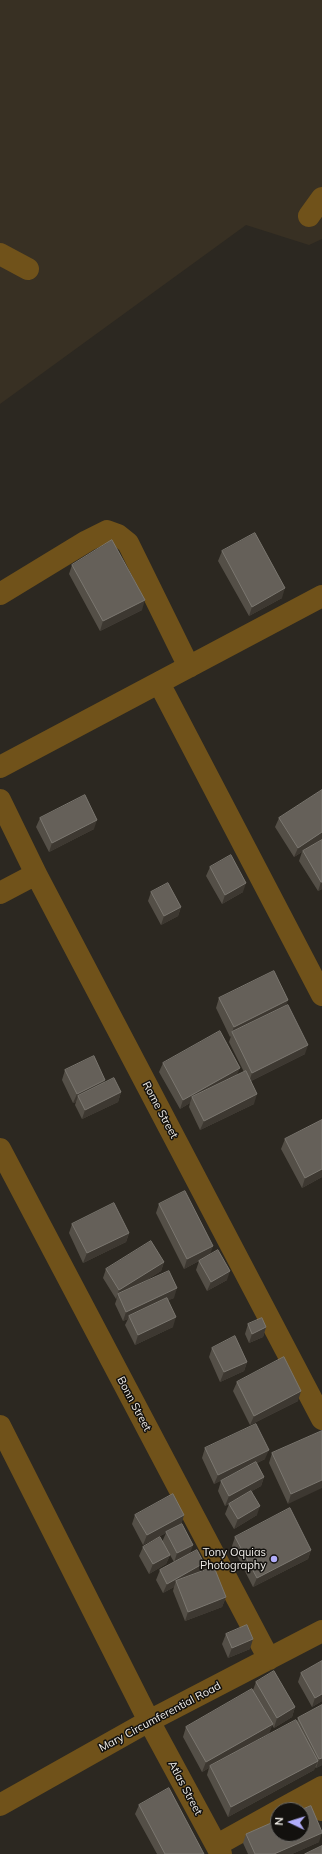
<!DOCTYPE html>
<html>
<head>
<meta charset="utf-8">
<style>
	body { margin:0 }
	#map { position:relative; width:322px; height:1854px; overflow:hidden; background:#2c2821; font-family:Mulish,sans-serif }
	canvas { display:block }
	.north { position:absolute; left:270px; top:1802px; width:40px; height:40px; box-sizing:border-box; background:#13110e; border:1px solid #6c6a66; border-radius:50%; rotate:274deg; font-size:11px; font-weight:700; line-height:16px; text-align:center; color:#f2efea }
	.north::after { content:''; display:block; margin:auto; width:14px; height:18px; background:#b1adfa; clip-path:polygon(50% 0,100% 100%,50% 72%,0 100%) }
</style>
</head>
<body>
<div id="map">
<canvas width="322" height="1854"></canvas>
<div class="north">N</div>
</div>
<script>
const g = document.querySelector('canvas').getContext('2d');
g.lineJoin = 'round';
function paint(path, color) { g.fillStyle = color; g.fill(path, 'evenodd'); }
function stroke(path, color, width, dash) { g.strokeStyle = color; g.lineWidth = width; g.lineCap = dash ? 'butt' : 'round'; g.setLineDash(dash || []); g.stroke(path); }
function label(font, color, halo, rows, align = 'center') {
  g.font = font + ' Mulish,sans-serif'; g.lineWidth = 3; g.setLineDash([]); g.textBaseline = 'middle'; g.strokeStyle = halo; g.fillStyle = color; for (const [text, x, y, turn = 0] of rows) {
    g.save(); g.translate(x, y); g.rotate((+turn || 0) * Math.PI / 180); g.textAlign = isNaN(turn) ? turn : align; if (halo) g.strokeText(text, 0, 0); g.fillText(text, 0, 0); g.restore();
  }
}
paint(new Path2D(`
	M0,0H322V239L309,245L246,225L0,404Z`), '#383023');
stroke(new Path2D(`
	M309,216L322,198
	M0,254L28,269
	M0,594L87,541L107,531L118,535L128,543L189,667
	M159,683L322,995
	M0,767L322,596
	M0,800L36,874L322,1419
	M0,893L36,874
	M0,1149L269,1659
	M0,1426L149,1721L221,1854
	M313,1792L322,1810
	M0,1805L149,1721L322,1631
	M280,1810L322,1787
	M217,1845L278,1811`), '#70521a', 22);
paint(new Path2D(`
	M222,551L282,598L249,616L218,561Z
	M72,565L142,610L100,631L69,574Z
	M322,790V839L312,846L322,840V889L318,891L299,861L302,852L294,857L275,827L279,818Z
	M40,818L94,829L49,852L36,827Z
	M210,867L243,892L222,904L206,876Z
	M151,892L181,907L178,916L161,925L148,901Z
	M219,998L286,1006L305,1054L251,1081L254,1104L200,1130L189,1107L190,1103L180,1109L159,1072L163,1063L237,1075L244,1072L229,1042L231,1036L230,1037L216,1008Z
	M65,1070L104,1084L121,1092L118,1102L82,1119L75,1105L76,1102L73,1103L62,1080Z
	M322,1120V1177L302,1188L281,1149L285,1139Z
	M159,1204L210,1255L227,1280L207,1291L196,1270L199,1261L184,1269L156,1213Z
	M72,1224L129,1233L126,1242L83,1263L69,1233Z
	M164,1262L161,1271L137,1286L174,1298L168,1300L173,1327L135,1345L125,1325L128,1319L123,1321L115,1304L117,1298L116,1299L103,1278L106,1269Z
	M248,1324L266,1327L263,1337L249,1343L245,1334Z
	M212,1348L247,1362L244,1371L220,1382L209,1357Z
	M237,1382L298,1401L250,1425L233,1391Z
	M322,1431L288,1504L269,1463L272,1453Z
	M205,1448L265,1459L257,1463L264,1477L261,1486L252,1491L257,1515L234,1529L225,1514L229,1504L242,1497L225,1506L218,1491L221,1481L230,1476L214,1484L202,1458Z
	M135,1515H184L181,1524L190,1554L204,1563L201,1572L226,1597L222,1607L185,1621L173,1591L174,1587L163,1593L156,1580L160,1570L174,1562L170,1555L166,1564L149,1574L139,1556L143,1547L162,1542L166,1533L143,1545L132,1524Z
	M235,1537L311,1550L308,1559L253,1587L232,1546Z
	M226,1634L250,1649L228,1658L222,1644Z
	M322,1661V1701L312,1707L298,1682L301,1673Z
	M256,1682L295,1707L292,1717L274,1728L272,1725L269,1733L239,1750L297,1722L298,1718L322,1705V1765L316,1768L315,1767L314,1770L228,1817L207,1775L209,1768L202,1772L183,1737L186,1727L253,1690Z
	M139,1805L204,1854H157L135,1814Z
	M246,1834L319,1842L292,1854H248L243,1843Z`), '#544f47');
paint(new Path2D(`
	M285,588L282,598L249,616L252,607Z
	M145,600L142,610L100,631L103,621Z
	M97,820L94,829L49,852L52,843Z
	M322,832V839L294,857L298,848Z
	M321,882H322V889L318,891Z
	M246,883L243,892L222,904L225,895Z
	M181,907L178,916L161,925L164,916Z
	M288,1000L285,1009L232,1032L230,1037L234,1027Z
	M308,1045L305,1054L249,1082L252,1073Z
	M240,1068L236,1077L192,1097L190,1103L180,1109L183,1100Z
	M105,1080L102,1089L78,1096L76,1102L73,1103L77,1094Z
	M121,1092L118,1102L82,1119L85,1110Z
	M257,1094L254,1104L200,1130L204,1121Z
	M322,1169V1177L302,1188L305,1178Z
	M129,1233L126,1242L83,1263L87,1253Z
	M213,1246L210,1255L184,1269L187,1259Z
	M164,1262L161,1271L119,1297L118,1294L117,1298L116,1299L119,1290Z
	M230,1271L227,1280L207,1291L211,1282Z
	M177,1288L174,1298L130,1318L129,1316L128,1319L123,1321L126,1312Z
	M176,1317L173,1327L135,1345L138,1335Z
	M266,1327L263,1337L249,1343L252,1334Z
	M247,1362L244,1371L220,1382L224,1372Z
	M301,1391L298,1401L250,1425L254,1416Z
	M269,1450L265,1459L214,1484L218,1475Z
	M264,1477L261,1486L225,1506L229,1496Z
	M322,1480V1488L288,1504L291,1494Z
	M260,1506L257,1515L234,1529L238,1519Z
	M184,1515L181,1525L143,1545L147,1535Z
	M193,1545L190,1554L174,1563L177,1553Z
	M311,1550L308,1559L253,1587L257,1578Z
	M170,1555L166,1564L149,1574L153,1564Z
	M204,1563L201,1573L176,1581L174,1587L163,1593L167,1584Z
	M226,1597L222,1607L185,1621L188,1612Z
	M253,1639L250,1649L228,1658L232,1648Z
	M322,1694V1701L312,1707L315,1698Z
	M295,1707L292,1717L274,1728L277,1718Z
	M273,1724L269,1733L211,1767L210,1766L209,1768L202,1772L206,1762Z
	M322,1758V1765L316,1768L319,1759Z
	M318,1761L314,1770L228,1817L231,1807Z
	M322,1833L319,1842L292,1854H274Z`), '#3d3831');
const building = new Path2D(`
	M255,533L285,588L252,607L222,551Z
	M112,540L145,600L103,621L72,565Z
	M322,790V832L298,848L279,818Z
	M85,795L97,820L52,843L40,818Z
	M322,840V882H321L303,851Z
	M231,855L246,883L225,895L210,867Z
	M168,883L181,907L164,916L151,892Z
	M274,971L288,1000L234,1027L219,998Z
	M288,1005L308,1045L252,1073L232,1032Z
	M220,1031L240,1068L183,1100L163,1063Z
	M94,1056L105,1080L77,1094L65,1070Z
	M246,1071L257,1094L204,1121L192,1097Z
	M114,1078L121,1092L85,1110L78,1096Z
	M322,1120V1169L305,1178L285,1139Z
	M185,1191L213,1246L187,1259L159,1204Z
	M114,1203L129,1233L87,1253L72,1224Z
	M151,1241L164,1262L119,1290L106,1269Z
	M218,1250L230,1271L211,1282L199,1261Z
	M169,1271L177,1288L126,1312L118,1294Z
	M167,1298L176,1317L138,1335L129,1316Z
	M262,1318L266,1327L252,1334L248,1324Z
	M235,1336L247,1362L224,1372L212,1348Z
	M284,1357L301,1391L254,1416L237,1382Z
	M256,1424L269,1450L218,1475L205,1448Z
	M322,1431V1480L291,1494L272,1453Z
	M256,1462L264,1477L229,1496L221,1481Z
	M251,1491L260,1506L238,1519L229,1504Z
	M173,1494L184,1515L147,1535L135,1515Z
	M290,1508L311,1550L257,1578L235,1537Z
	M182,1524L193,1545L177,1553L166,1532Z
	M160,1537L170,1555L153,1564L143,1547Z
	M197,1550L204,1563L167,1584L160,1570Z
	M214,1567L226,1597L188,1612L176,1581Z
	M247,1625L253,1639L232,1648L226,1634Z
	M322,1661V1694L315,1698L301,1673Z
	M274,1671L295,1707L277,1718L256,1682Z
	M252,1689L273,1724L206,1762L186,1727Z
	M322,1705V1758L319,1759L298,1718Z
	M296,1720L318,1761L231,1807L210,1766Z
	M169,1788L204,1854H165L139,1805Z
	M311,1806L322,1832V1833L274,1854H255L246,1834L278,1820V1834H302V1810H301Z
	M322,1846V1854H305Z`);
paint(building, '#656059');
stroke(building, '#7b7770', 1);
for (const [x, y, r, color] of [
	[274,1559,4,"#b1adfa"]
]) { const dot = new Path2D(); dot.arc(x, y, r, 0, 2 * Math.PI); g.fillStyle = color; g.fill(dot); stroke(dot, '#13110e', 1.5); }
label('11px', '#f2efea', '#13110e', [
	["Rome Street",160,1110,62],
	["Bonn Street",134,1404,62],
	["Mary Circumferential Road",160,1717,-28],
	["Atlas Street",185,1788,62]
]);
label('11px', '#f2efea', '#13110e', [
	["Tony Oquias",266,1553],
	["Photography",266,1566]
], 'right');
</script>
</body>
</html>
